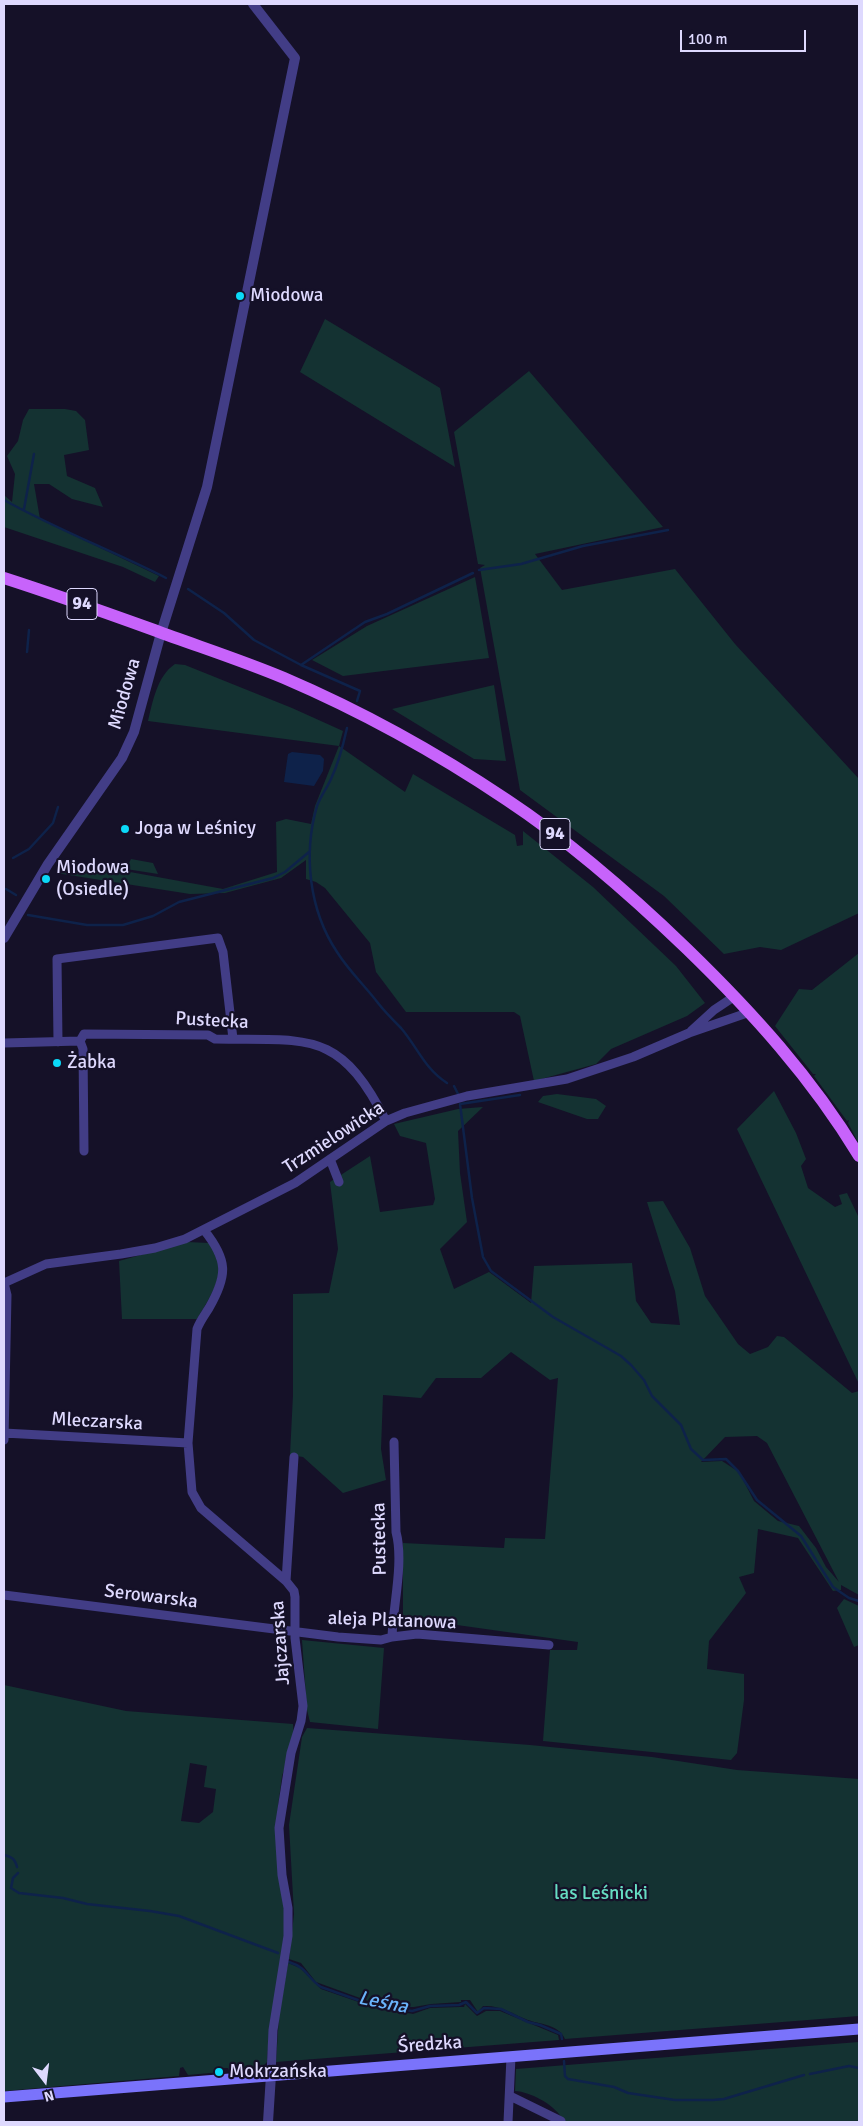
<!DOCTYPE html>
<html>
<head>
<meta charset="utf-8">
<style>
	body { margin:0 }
	#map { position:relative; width:863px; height:2126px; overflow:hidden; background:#151128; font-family:Signika,sans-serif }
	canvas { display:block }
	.frame { position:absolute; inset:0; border:5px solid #ded9fe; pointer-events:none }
	.north { position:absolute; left:20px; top:2056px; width:50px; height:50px; -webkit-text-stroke:4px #151128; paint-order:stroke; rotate:165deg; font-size:14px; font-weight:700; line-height:20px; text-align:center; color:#ded9fe }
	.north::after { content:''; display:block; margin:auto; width:18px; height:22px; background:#ded9fe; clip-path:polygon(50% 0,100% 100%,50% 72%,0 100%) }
	.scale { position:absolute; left:680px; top:30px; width:126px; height:22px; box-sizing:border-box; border:2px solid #ded9fe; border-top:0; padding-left:6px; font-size:15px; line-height:18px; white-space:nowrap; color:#ded9fe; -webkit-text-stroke:4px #151128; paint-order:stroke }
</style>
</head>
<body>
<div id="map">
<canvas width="863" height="2126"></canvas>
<div class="frame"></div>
<div class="north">N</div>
<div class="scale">100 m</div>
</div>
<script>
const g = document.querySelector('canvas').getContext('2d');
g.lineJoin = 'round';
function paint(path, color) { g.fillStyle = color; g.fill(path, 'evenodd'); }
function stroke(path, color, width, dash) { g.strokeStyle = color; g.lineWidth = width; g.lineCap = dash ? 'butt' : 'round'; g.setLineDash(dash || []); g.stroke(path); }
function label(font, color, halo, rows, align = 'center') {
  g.font = font + ' Signika,sans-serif'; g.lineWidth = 4.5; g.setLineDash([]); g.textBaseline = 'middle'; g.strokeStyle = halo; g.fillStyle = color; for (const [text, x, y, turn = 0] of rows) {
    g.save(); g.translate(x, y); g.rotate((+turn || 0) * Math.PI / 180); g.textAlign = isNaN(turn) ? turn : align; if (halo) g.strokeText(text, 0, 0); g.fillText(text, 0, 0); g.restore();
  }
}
paint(new Path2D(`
	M325,319L440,388L455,467L300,372Z
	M529,371L663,527L535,554L562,590L675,569L735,644L859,779V913L857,914L781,950L760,947L724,954L664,896L520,790L480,568L485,565L478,564L454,432Z
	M29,409H65L76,411L85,420L89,450L64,455L67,476L95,488L103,507L72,499L49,484H34L40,519L159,576L155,582L123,567L4,527V495L12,502L15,474L7,456L18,441L23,420Z
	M475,577L489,658L343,676L312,660L367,626Z
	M175,664L185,665L292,708L343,731L339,746L405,792L413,774L515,835L517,846L523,845V831L593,887L676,966L705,1003L687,1016L611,1049L596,1064L534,1081L520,1016L514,1012H406L376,972L370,943L325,888L316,882L306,879V860L281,878L225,893L190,894L56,873L70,861L223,889L277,872L276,822L286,819L311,824L315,806L339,746L148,721C153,701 157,676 175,664Z
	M494,685L506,761L474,759L392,709Z
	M131,859L153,863L158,874L126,869Z
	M859,953V1144L848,1123L849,1120L847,1121L814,1076L816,1074H813L775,1026L799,989L812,990Z
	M774,1091L796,1133L806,1159L801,1166L808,1188L835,1207L842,1204L839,1195L847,1193L859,1218V1384L737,1129Z
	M557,1094L596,1099L606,1106L598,1119H587L538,1102L543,1096Z
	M483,1107L458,1131L460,1173L467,1222L440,1249L454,1289L489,1272L531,1303L534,1266L632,1263L636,1301L651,1323L680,1325L675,1291L647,1202L663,1201L690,1248L705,1296L738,1344L750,1354L768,1347L777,1336L784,1337L852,1393L859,1391V1595L841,1585V1590L833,1591L798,1538L758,1529L754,1573L739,1577L746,1593L709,1641L707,1669L744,1674V1700L737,1753L731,1760L543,1741L550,1650H577L578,1642L450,1624L449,1630L411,1627L403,1618V1543L504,1548L505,1538L545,1539L558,1378L550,1380L511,1352L481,1378H436L421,1398L383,1395L381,1449L386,1480L343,1493L303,1457L290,1455L293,1395V1294L329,1293L338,1249L330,1182L370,1156L380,1212L433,1205L435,1199L426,1143L400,1136L394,1124L458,1109ZM757,1436L767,1443L839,1582L826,1567L816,1548L799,1526L778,1521L754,1501L739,1472L722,1461L701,1462L725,1437Z
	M187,1242L209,1243C211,1247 216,1252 217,1257C225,1277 207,1302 197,1319H122L119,1261Z
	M844,1599L859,1606V1645L854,1647L837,1608Z
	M302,1640L384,1648L378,1729L310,1722L307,1710Z
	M4,1685L126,1711L293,1724L294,1739L282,1776L278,1806L287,1909L286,1936L269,2035L267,2062L262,2067L229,2071L228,2068H221V2072L188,2075L183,2067L180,2068L179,2076L4,2091ZM190,1763L207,1766L204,1787L216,1789L213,1812L199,1823L181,1821Z
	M307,1728L530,1745L652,1757L737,1770L859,1779V2016L565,2039C558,2024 542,2025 528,2020C512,2014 501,2005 483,2006L478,2012L470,2000H461V2002L431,2004L414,2007H400L371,2002L316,1982L301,1963L289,1959L294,1914L289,1825L302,1737Z
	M288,1963L300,1968L321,1989L370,2006L413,2014L430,2008L460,2007H464L465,2004L477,2016L486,2011H500L558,2035L559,2040L276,2062L279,2016Z
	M859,2042V2122H562V2118C553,2104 531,2092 515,2091L516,2069Z`), '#143232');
paint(new Path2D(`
	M292,752L320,755L324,759L323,771L314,786L284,782L288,754Z`), '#0e224a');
stroke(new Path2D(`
	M4,500C56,529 113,551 166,578
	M24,509L34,454
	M479,570L521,564L583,546L668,530
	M188,589L224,613L254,640L301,665L360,691L357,701
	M27,652L29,630
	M301,665L365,622L387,614L473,573
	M347,728C343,746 339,762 331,779C327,788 320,797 317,806C303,854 309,910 337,952C349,971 365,986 378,1003C385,1012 393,1020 401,1028C418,1048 424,1068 447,1083
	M13,858L29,849L53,823L58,807
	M6,889L16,895
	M28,915L87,925H123L153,916L179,902L273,878L285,872L309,852
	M454,1086L458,1094
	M520,1095L460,1104L472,1198L483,1257L491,1271L553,1317L621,1356L631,1365L644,1380L652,1396L681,1425L691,1449L703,1460L726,1459L738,1471L757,1500L801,1536L833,1587L849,1598L859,1601
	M4,1855C12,1857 15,1859 17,1867
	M18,1873L13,1878L11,1888L19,1893L63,1898L87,1904L150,1911L179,1916L278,1953
	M289,1962C308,1968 307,1978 321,1987L369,2004L412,2011L430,2006L459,2005L466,2002L477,2013L484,2008L501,2009L528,2022L540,2025L561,2034L562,2039
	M564,2061L565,2076L568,2079L614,2087L628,2093L675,2100H713L724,2099L804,2075
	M810,2074L849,2066L859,2068`), '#0e224a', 2.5);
stroke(new Path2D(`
	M691,1031L714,1010L735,996
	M80,1041L83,1049L84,1151
	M58,1042L57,959L218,938L223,952L233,1039
	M4,1043L80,1041L84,1034L208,1035L215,1039C308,1041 339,1028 386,1121
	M330,1159L339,1182
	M204,1230C228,1260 228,1275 209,1308C204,1316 200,1321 197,1329L188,1443L192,1492L201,1508L286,1581L294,1591L295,1597V1638L303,1706L301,1721L291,1753L279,1828L282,1875L288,1908V1936L273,2030L271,2075
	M4,1283L46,1264L121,1254L155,1248L185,1239L295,1183L386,1121L405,1113L467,1096L567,1079L633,1057L689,1033L750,1012
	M4,1433L188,1443
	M4,1440L7,1295L4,1283
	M286,1581L294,1457
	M4,1595L338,1637L381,1640L392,1637L417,1634L549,1645
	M392,1637C393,1606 404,1562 396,1532L394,1442
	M510,2096L561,2121
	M508,2122L511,2057`), '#423d86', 9);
stroke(new Path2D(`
	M4,938L48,864L122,758L134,732L161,633L207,487L295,58L253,4
	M268,2122L271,2075`), '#423d86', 10);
stroke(new Path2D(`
	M4,2097L859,2029`), '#7a73fb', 11);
stroke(new Path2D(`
	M4,578C54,594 104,612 154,630C197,646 241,660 284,678C361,711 437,753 507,800C572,843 631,895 687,949C752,1012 812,1078 859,1156`), '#c763fb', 12);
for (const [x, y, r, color] of [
	[240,296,5,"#0bd9f8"],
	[125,829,5,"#0bd9f8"],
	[46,879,5,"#0bd9f8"],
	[57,1063,5,"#0bd9f8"],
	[219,2072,5,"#0bd9f8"]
]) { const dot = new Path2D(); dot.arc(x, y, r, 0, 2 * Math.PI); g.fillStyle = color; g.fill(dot); stroke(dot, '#151128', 2); }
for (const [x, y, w] of [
	[82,604,30],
	[555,834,30]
]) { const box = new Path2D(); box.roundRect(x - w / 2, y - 15.5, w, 31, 4); g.fillStyle = '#151128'; g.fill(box); stroke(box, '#ded9fe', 1); }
label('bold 18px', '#ded9fe', null, [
	["94",82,604],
	["94",555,834]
]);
label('19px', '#ded9fe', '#151128', [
	["Miodowa",250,296],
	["Joga w Leśnicy",135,829],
	["Miodowa",56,868],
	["(Osiedle)",56,890],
	["Żabka",67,1063],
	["Mokrzańska",229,2072]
], 'left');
label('19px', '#ded9fe', '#151128', [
	["Miodowa",125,694,-74],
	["Pustecka",212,1021,3],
	["Trzmielowicka",334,1138,-33],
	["Mleczarska",97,1422,3],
	["Pustecka",380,1539,-91],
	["Serowarska",151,1597,7],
	["aleja Platanowa",392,1621,2],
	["Jajczarska",281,1643,-94],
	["Średzka",430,2045,-4]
]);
label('19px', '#66ddc3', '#151128', [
	["las Leśnicki",601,1894]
]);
label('italic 20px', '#6ab3fb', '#151128', [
	["Leśna",383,2003,11]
]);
</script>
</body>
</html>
